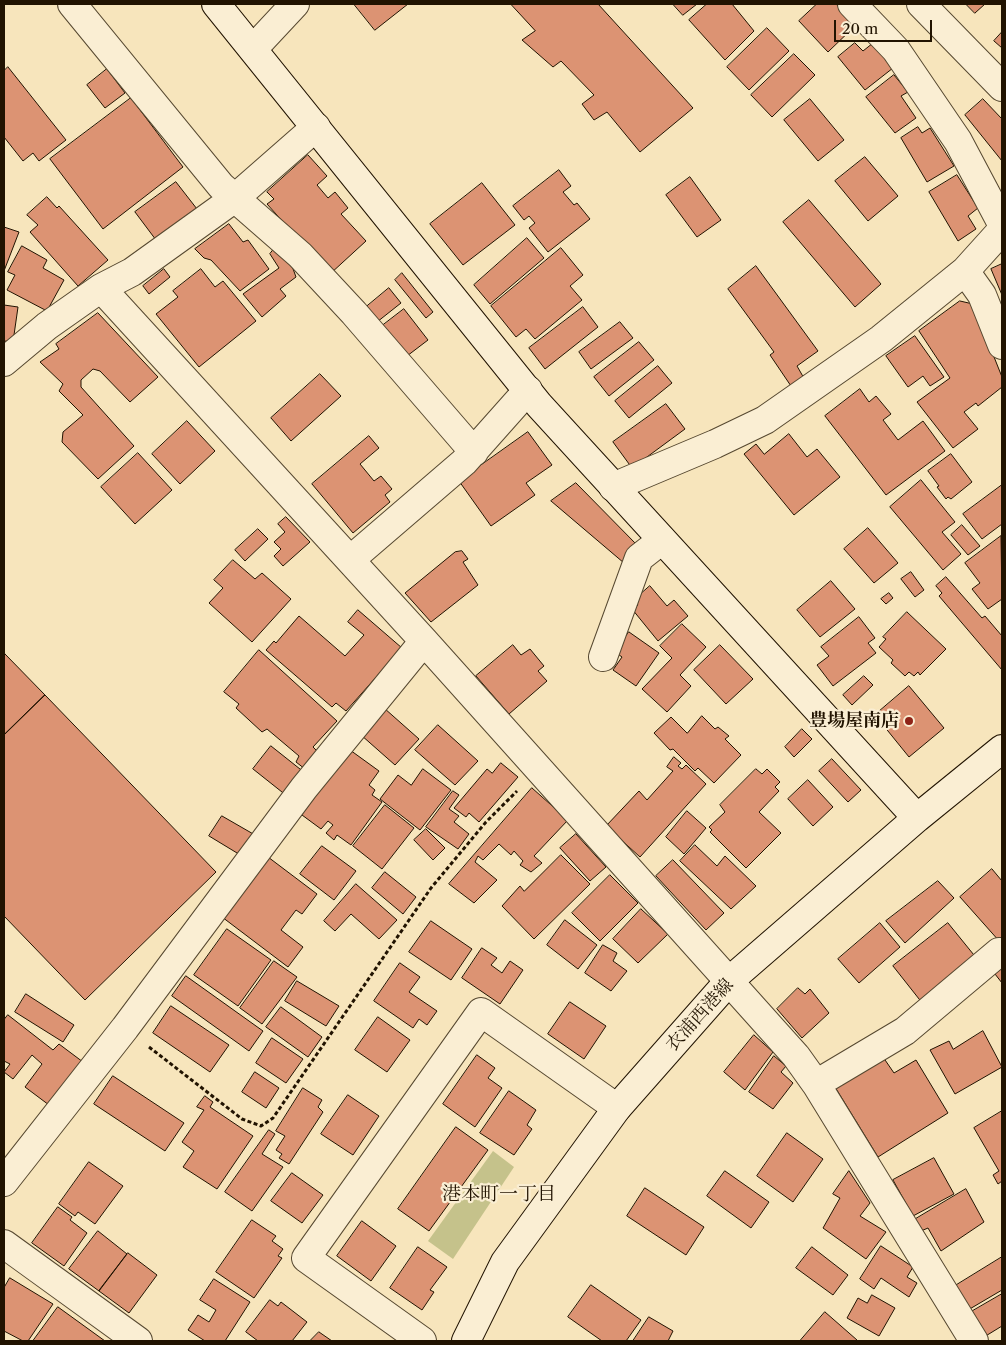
<!DOCTYPE html>
<html>
<head>
<meta charset="utf-8">
<style>
	body { margin:0 }
	#map { position:relative; width:1006px; height:1345px; overflow:hidden; background:#f7e5bc; font-family:"Libre Caslon Text",serif }
	canvas { display:block }
	.frame { position:absolute; inset:0; border:5px solid #211301; pointer-events:none }
	.scale { position:absolute; left:834px; top:20px; width:98px; height:22px; box-sizing:border-box; border:2px solid #211301; border-top:0; padding-left:6px; font-size:15px; line-height:18px; white-space:nowrap; color:#211301; -webkit-text-stroke:4px #faeed3; paint-order:stroke }
</style>
</head>
<body>
<div id="map">
<canvas width="1006" height="1345"></canvas>
<div class="frame"></div>
<div class="scale">20 m</div>
</div>
<script>
const g = document.querySelector('canvas').getContext('2d');
g.lineJoin = 'round';
function paint(path, color) { g.fillStyle = color; g.fill(path, 'evenodd'); }
function stroke(path, color, width, dash) { g.strokeStyle = color; g.lineWidth = width; g.lineCap = dash ? 'butt' : 'round'; g.setLineDash(dash || []); g.stroke(path); }
function label(font, color, halo, rows, align = 'center') {
  g.font = font + ' "Libre Caslon Text","Noto Serif JP",serif'; g.lineWidth = 4.5; g.setLineDash([]); g.textBaseline = 'middle'; g.strokeStyle = halo; g.fillStyle = color; for (const [text, x, y, turn = 0] of rows) {
    g.save(); g.translate(x, y); g.rotate((+turn || 0) * Math.PI / 180); g.textAlign = isNaN(turn) ? turn : align; if (halo) g.strokeText(text, 0, 0); g.fillText(text, 0, 0); g.restore();
  }
}
paint(new Path2D(`
	M493,1151L514,1167L453,1259L428,1241Z`), '#c5c28b');
const building = new Path2D(`
	M354,4H408L375,30Z
	M511,4H598L693,108L640,152L607,112L594,120L582,104L594,95L561,61L553,67L522,40L535,31Z
	M673,4H697L683,15Z
	M707,4H732L754,31L725,60L689,20Z
	M817,4H836L856,25L828,52L799,21Z
	M966,4H985L975,13Z
	M767,28L789,51L749,90L727,67Z
	M1002,32V48L994,41Z
	M855,43L863,51L873,43L893,68L865,90L838,57Z
	M794,54L815,75L772,117L751,95Z
	M8,67L66,140L39,161L33,153L23,161L4,137V71Z
	M107,69L125,93L105,108L87,85Z
	M894,75L908,92L901,96L916,118L895,133L866,97Z
	M131,98L183,167L103,229L50,159Z
	M810,99L844,140L818,161L784,120Z
	M983,99L1002,119V161L965,115Z
	M918,127L922,133L930,128L954,166L927,182L901,138Z
	M308,155L327,176L317,185L328,198L335,192L348,208L341,214L366,241L330,274L267,204L274,199L267,192Z
	M865,157L898,196L868,221L835,181Z
	M559,170L571,186L563,192L574,205L577,203L590,219L548,252L529,228L535,223L529,216L524,220L513,206Z
	M957,175L978,208L968,216L976,229L958,241L929,192Z
	M690,177L721,220L697,237L666,195Z
	M176,182L197,209L156,240L135,212Z
	M482,183L515,225L463,265L430,224Z
	M47,197L57,208L59,206L108,260L78,286L30,232L38,225L27,215Z
	M809,200L881,284L855,307L783,222Z
	M229,224L243,242L248,240L269,269L240,291L211,260L204,258L195,249Z
	M4,227L19,232L4,271Z
	M527,238L544,258L490,304L474,285Z
	M22,246L47,260L43,268L64,280L47,311L7,290L15,275L8,272Z
	M561,248L583,275L570,286L582,300L535,339L526,329L516,337L491,306Z
	M274,249L292,266L296,277L280,289L286,296L262,317L243,294L279,268L270,254Z
	M1002,264V295L991,269Z
	M756,266L818,351L797,366L805,380L793,389L770,355L774,352L728,289Z
	M164,269L170,277L149,294L143,286Z
	M201,269L215,287L223,281L256,321L199,367L156,314L178,297L173,291Z
	M402,273L433,312L426,318L395,280Z
	M389,288L401,303L377,322L365,308Z
	M960,301L973,304L1002,377V387L978,406L976,403L964,412L978,429L953,448L917,402L950,378L919,331Z
	M4,305L18,307L13,342L4,341Z
	M583,307L598,327L545,369L529,348Z
	M404,309L428,340L407,356L382,326Z
	M98,313L158,377L130,402L100,371L93,369L81,380V387L134,446L98,479L62,442L63,432L83,415L59,391L63,384L40,362L59,349L56,344Z
	M620,322L633,338L591,369L579,352Z
	M915,336L944,377L930,386L923,376L908,387L886,356Z
	M639,342L654,360L609,396L594,377Z
	M658,366L672,383L629,418L615,401Z
	M320,374L341,396L291,441L271,418Z
	M860,389L869,402L876,396L891,414L883,420L898,440L923,421L945,451L886,495L825,416Z
	M666,404L685,429L632,468L613,442Z
	M187,421L215,451L180,484L152,454Z
	M528,432L552,465L526,483L535,495L491,526L459,481Z
	M789,434L807,457L817,449L840,477L794,515L744,454L756,444L764,454Z
	M369,436L379,448L360,464L374,481L381,476L392,489L385,495L390,502L353,533L312,484Z
	M138,453L172,490L135,524L101,487Z
	M951,454L972,482L951,499L948,497L946,499L937,487L939,486L928,471Z
	M921,480L955,522L942,532L961,554L943,570L890,507Z
	M576,483L637,545L624,563L551,501Z
	M1002,485V524L982,539L963,514Z
	M286,517L310,542L283,566L274,556L281,549L274,542L285,532L278,524Z
	M962,525L980,546L968,555L951,535Z
	M868,528L898,563L874,583L844,549Z
	M258,529L268,539L245,561L235,550Z
	M1001,536L1002,599L988,609L972,589L980,583L965,563Z
	M462,551L468,559L463,562L478,585L431,622L405,593L455,552Z
	M233,560L255,579L262,573L291,599L252,642L209,603L223,588L214,580Z
	M911,572L924,590L915,597L901,579Z
	M946,577L982,618L985,616L1002,636V670L939,596L942,593L936,586Z
	M831,581L855,609L820,637L797,610Z
	M650,586L667,606L674,600L688,616L658,641L632,609L638,605L634,600Z
	M889,593L893,598L886,604L881,599Z
	M358,610L402,648L346,711L336,703L332,707L266,650L274,641L276,643L299,616L345,656L364,635L348,622Z
	M907,612L946,649L920,675L918,672L914,676L909,672L905,676L891,663L893,660L879,647L886,639L883,637Z
	M859,617L875,638L868,643L876,653L833,686L817,665L829,656L821,647Z
	M682,624L706,647L680,675L691,686L667,712L642,689L672,658L660,646Z
	M629,632L659,653L636,686L613,670L622,657L615,652Z
	M513,645L521,655L530,649L544,666L538,671L547,681L509,714L476,676Z
	M720,645L753,679L726,704L694,670Z
	M259,650L337,721L313,747L318,752L305,769L296,762L299,756L267,729L262,732L236,708L239,704L224,692Z
	M5,654L45,695L4,735V655Z
	M864,676L873,685L852,705L843,695Z
	M909,686L944,728L909,757L875,715Z
	M45,695L216,872L85,1000L4,916V735Z
	M384,708L419,739L395,765L361,735Z
	M702,716L715,729L718,727L729,736L725,739L741,755L714,783L698,768L695,771L673,749L670,750L654,733L671,717L687,733Z
	M438,725L478,761L455,785L415,750Z
	M802,729L812,739L794,757L785,747Z
	M271,746L305,773L287,796L253,769Z
	M350,750L379,771L369,785L375,790L372,795L382,802L351,845L337,835L334,840L326,833L333,825L328,821L321,829L302,815Z
	M674,757L681,763L678,766L682,769L686,765L706,784L640,857L606,826L639,791L647,800L673,771L667,767Z
	M832,759L861,790L848,802L819,771Z
	M501,763L518,777L479,822L469,813L466,817L454,808L487,769L492,773Z
	M423,769L451,790L420,830L380,799L398,775L411,785Z
	M756,769L762,774L767,769L780,782L775,787L779,791L759,812L781,833L746,868L710,832L712,830L709,827L725,812L720,805Z
	M808,780L833,807L813,826L788,799Z
	M532,788L568,820L534,856L542,863L531,872L520,865L523,861L514,851L511,855L499,844L483,860L478,856L475,862L497,880L474,903L449,884Z
	M453,791L459,795L449,809L459,816L454,822L469,834L458,849L426,827Z
	M385,805L414,828L382,869L353,846Z
	M687,811L706,828L684,854L666,837Z
	M222,816L255,835L242,856L209,836Z
	M426,829L445,848L433,860L414,840Z
	M576,834L606,867L590,881L560,848Z
	M695,845L717,866L725,856L756,886L731,909L680,861Z
	M322,846L356,871L334,900L300,874Z
	M561,855L590,884L534,939L502,906L520,886L524,891Z
	M268,857L317,894L302,914L296,910L281,930L303,947L288,967L222,917Z
	M673,860L724,913L706,930L656,876Z
	M992,869L1002,881V940L1000,942L960,897Z
	M385,872L416,897L403,914L372,888Z
	M610,875L638,903L600,941L572,913Z
	M938,881L954,898L905,943L886,921Z
	M356,884L397,920L379,939L351,914L335,931L324,921Z
	M641,909L668,934L638,963L613,939Z
	M565,920L597,945L578,969L547,945Z
	M431,921L472,949L451,980L409,952Z
	M880,923L900,947L859,983L838,959Z
	M948,923L978,960L923,1004L893,966Z
	M227,929L271,960L238,1006L194,975Z
	M603,945L617,953L613,961L627,971L611,991L585,973Z
	M482,948L497,958L491,965L502,973L510,961L523,970L500,1004L462,978Z
	M274,961L297,977L262,1024L240,1008Z
	M400,963L420,977L409,992L437,1011L427,1025L419,1019L413,1028L374,1001Z
	M1002,968V983L995,974Z
	M186,976L263,1031L249,1051L172,996Z
	M297,981L339,1006L326,1026L285,1001Z
	M798,988L805,994L810,989L829,1013L802,1038L777,1009Z
	M26,994L74,1025L63,1042L15,1012Z
	M570,1002L606,1026L584,1059L548,1034Z
	M171,1006L229,1045L210,1072L153,1033Z
	M281,1007L322,1037L308,1057L266,1027Z
	M8,1015L53,1050L59,1044L83,1062L49,1105L25,1087L42,1064L32,1055L13,1079L4,1072L10,1064L4,1061V1020Z
	M378,1017L410,1040L387,1072L355,1050Z
	M983,1031L1002,1067L955,1094L930,1050L949,1041L953,1049Z
	M754,1035L773,1052L745,1090L724,1072Z
	M272,1038L303,1059L286,1083L256,1063Z
	M477,1055L495,1068L488,1078L502,1088L475,1127L443,1104Z
	M774,1056L786,1066L781,1072L793,1083L773,1109L749,1092Z
	M883,1057L894,1073L916,1060L948,1113L878,1157L835,1087Z
	M255,1072L279,1088L266,1108L242,1092Z
	M113,1076L184,1123L165,1151L94,1104Z
	M303,1088L322,1100L318,1107L323,1112L289,1164L279,1158L282,1154L276,1150L285,1136L276,1131Z
	M509,1091L536,1110L527,1125L532,1129L514,1155L480,1133Z
	M348,1095L379,1116L353,1155L321,1134Z
	M205,1096L213,1102L210,1107L253,1136L217,1189L183,1167L194,1151L182,1142L204,1110L197,1107Z
	M1002,1111V1181L998,1184L993,1175L999,1171L974,1128Z
	M456,1127L488,1150L429,1231L398,1209Z
	M269,1130L275,1134L262,1154L283,1167L252,1211L225,1192Z
	M787,1133L823,1159L793,1202L757,1176Z
	M934,1158L954,1194L913,1216L893,1180Z
	M89,1162L123,1186L95,1224L78,1212L75,1216L59,1204Z
	M725,1171L769,1202L751,1228L707,1196Z
	M849,1171L870,1203L860,1216L886,1232L866,1259L823,1228L840,1198L833,1194Z
	M292,1173L323,1195L302,1223L271,1201Z
	M645,1188L704,1227L686,1255L627,1216Z
	M966,1189L984,1222L941,1251L928,1228L921,1231L914,1220Z
	M58,1207L72,1217L70,1220L87,1233L64,1266L32,1243Z
	M252,1220L276,1236L272,1241L283,1249L278,1256L282,1258L254,1298L216,1272Z
	M362,1221L396,1246L371,1281L337,1256Z
	M98,1231L127,1254L99,1291L69,1269Z
	M881,1246L913,1267L907,1277L917,1283L909,1297L881,1278L874,1289L860,1279Z
	M418,1247L447,1267L430,1290L434,1292L422,1310L390,1288Z
	M812,1247L848,1275L833,1295L796,1268Z
	M128,1253L157,1275L129,1313L99,1291Z
	M1002,1257V1290L968,1310L955,1286Z
	M10,1278L53,1304L28,1341H23L4,1331V1288Z
	M214,1279L250,1302L225,1341H205L188,1330L198,1315L209,1322L216,1310L200,1300Z
	M591,1285L641,1320L626,1341H602L568,1317Z
	M1002,1294V1326L984,1337L971,1312Z
	M872,1295L895,1308L879,1336L847,1318L858,1298L867,1303Z
	M270,1300L278,1306L281,1302L307,1322L292,1341H258L246,1332Z
	M58,1307L105,1341H33Z
	M825,1312L857,1340L856,1341H800Z
	M649,1317L673,1331L668,1341H633Z
	M319,1332L332,1341H310Z`);
paint(building, '#dc9373');
stroke(building, '#211301', 1);
const street = new Path2D(`
	M72,4L221,186L300,255L354,313L474,452
	M852,4L896,50L958,141L1002,224
	M921,4L1002,87
	M253,49L295,4
	M965,271L982,295L1002,345
	M101,288L424,641L796,1056L816,1084L974,1341
	M4,362L47,326L101,288L132,272L235,198L316,127
	M613,487L715,444L765,420L881,339L965,271L1002,230
	M350,560L464,462L528,390
	M603,657L639,558L662,540
	M816,1084L905,1031L999,952
	M4,1182L125,1028L304,788L424,641
	M4,1244L138,1341
	M422,1341L306,1258L481,1012L617,1108`);
const secondary = new Path2D(`
	M216,4L539,405L917,818
	M466,1341L505,1262L617,1108L729,981L917,818L1002,749`);
stroke(street, '#564830', 30);
stroke(secondary, '#211301', 30);
stroke(new Path2D(`
	M149,1047L242,1119L261,1126L273,1118L431,888L486,822L517,791`), '#211301', 3, [4, 2.5]);
stroke(street, '#faeed3', 28);
stroke(secondary, '#faeed3', 28);
for (const [x, y, r, color] of [
	[909,721,5,"#8f2418"]
]) { const dot = new Path2D(); dot.arc(x, y, r, 0, 2 * Math.PI); g.fillStyle = color; g.fill(dot); stroke(dot, '#faeed3', 2); }
label('bold 18px', '#211301', '#faeed3', [
	["豊場屋南店",899,721]
], 'right');
label('18px', '#211301', '#faeed3', [
	["衣浦西港線",700,1015,-48]
]);
label('19px', '#211301', '#faeed3', [
	["港本町一丁目",499,1195]
]);
</script>
</body>
</html>
